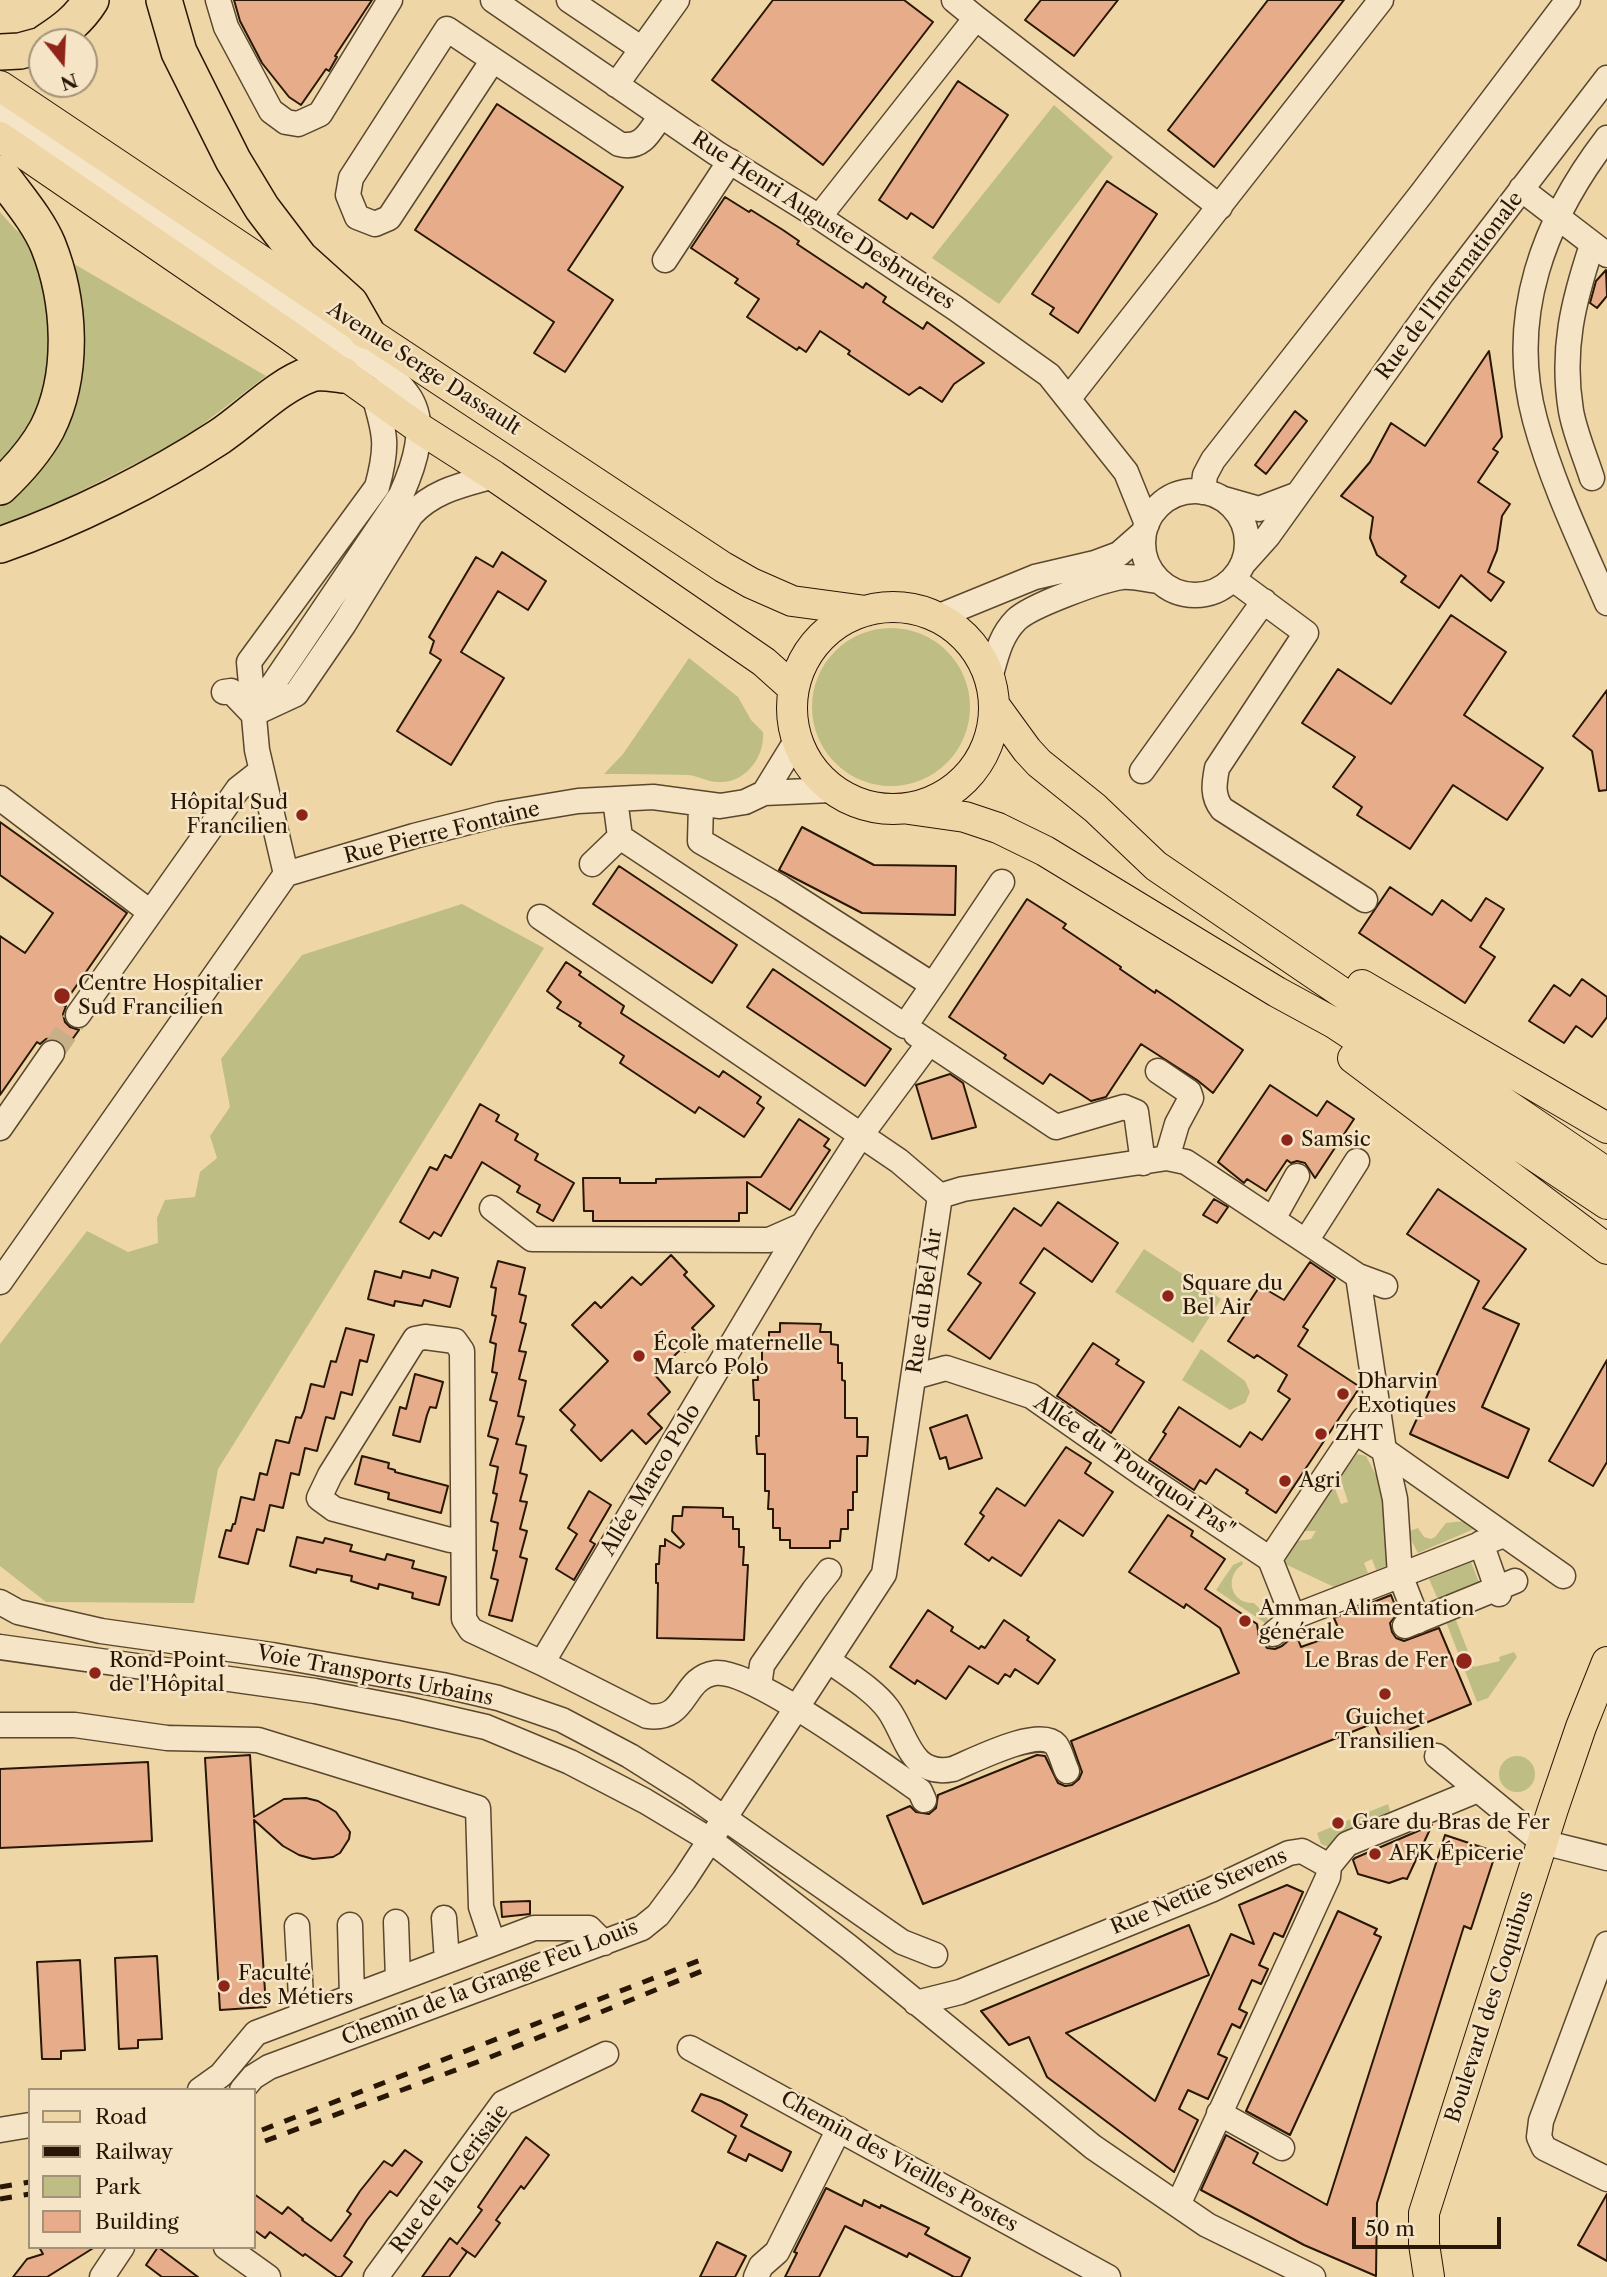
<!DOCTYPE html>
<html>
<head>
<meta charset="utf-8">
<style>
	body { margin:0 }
	#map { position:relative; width:1607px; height:2277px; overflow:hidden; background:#efd6a7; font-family:"Libre Caslon Text",serif }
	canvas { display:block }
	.legend { position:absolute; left:28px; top:2088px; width:228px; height:161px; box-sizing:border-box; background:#f5e4c6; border:2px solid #a39279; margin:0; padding:9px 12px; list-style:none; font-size:21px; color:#291706 }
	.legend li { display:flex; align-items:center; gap:14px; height:35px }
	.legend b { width:35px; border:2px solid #a39279 }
	.north { position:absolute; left:28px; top:28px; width:70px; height:70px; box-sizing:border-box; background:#f5e4c6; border:2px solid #a39279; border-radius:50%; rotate:162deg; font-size:19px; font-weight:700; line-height:28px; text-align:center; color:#291706 }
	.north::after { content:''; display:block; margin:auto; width:24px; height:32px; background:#8f2418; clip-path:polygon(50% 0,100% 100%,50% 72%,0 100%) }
	.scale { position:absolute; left:1352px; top:2217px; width:149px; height:32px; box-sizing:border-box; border:4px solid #291706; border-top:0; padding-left:9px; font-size:21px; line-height:24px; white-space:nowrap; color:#291706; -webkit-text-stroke:5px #f5e4c6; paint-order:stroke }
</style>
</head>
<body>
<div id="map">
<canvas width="1607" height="2277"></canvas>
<ul class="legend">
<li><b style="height:9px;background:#efd6a7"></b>Road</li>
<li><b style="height:9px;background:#291706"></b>Railway</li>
<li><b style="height:19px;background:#bebd84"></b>Park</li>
<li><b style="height:19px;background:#e7ad8a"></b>Building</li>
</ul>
<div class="north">N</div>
<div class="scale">50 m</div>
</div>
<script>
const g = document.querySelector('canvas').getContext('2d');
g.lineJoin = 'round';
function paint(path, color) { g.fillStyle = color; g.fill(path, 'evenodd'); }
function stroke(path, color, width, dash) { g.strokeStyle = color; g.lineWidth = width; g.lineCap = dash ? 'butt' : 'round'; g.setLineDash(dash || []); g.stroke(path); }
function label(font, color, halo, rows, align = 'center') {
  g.font = font + ' "Libre Caslon Text",serif'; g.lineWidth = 5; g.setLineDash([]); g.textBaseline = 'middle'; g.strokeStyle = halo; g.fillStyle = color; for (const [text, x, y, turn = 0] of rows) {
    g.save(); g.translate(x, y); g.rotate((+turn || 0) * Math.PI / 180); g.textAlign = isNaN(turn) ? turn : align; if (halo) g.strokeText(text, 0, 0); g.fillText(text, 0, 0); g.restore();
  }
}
paint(new Path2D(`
	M1054,105L1113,157L999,304L932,258Z
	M0,212L16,230L266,376L182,440L33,515L0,526Z
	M812 707a79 79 0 1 1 158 0a79 79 0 1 1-158 0Z
	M689,658L738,697L751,720L763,732C765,757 745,784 718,782C707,782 697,775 686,775C659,774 631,774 604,774L623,754Z
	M462,904L544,948L218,1469L194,1603L46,1602L0,1566V1344L87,1231L128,1252L158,1243L157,1218L165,1200L195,1197L200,1172L217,1158L210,1136L230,1107L221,1059L302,955Z
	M1144,1249L1221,1299L1193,1343L1115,1292Z
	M1201,1349L1245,1381L1250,1392L1245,1403L1230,1410L1182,1380Z
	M1357,1454L1366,1456L1389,1500L1394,1563L1376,1570L1372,1559L1364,1563L1368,1573L1334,1587L1283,1563L1297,1541L1311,1539L1316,1531H1303L1334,1486L1341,1504L1348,1502L1340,1477Z
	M1473,1520L1476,1526L1474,1529L1418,1553L1407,1532L1418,1528L1424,1537L1431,1539L1435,1537L1446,1523Z
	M1242,1561L1243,1564C1224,1576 1230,1604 1254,1603L1266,1615L1272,1631L1269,1633L1265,1623L1216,1590L1233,1565Z
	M1471,1562L1480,1585L1439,1602L1429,1579Z
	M1454,1615L1474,1667L1500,1661L1499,1657L1514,1652L1517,1657L1488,1698L1477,1702L1445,1619Z
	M1499 1774a18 18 0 1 1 36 0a18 18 0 1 1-36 0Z
	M1388,1804L1392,1818L1333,1849L1321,1844L1317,1833Z`), '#bebd84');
const building = new Path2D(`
	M234,0H372L335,56L337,57L329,71L326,69L301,105L289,97L262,63L240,21Z
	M773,0H904L933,22L823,165L712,80Z
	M1041,0H1118L1074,56L1025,20Z
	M1268,0H1344L1214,167L1168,130Z
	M958,81L1008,115L933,228L911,213L907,219L879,200Z
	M497,104L623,187L568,270L613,300L565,372L534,353L554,322L415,230Z
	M1107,181L1157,214L1078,333L1050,314L1054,308L1032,294Z
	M725,197L749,212L751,210L783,230L799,241L797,244L863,288L866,283L886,297L883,302L923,329L927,322L984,363L954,384L942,402L920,387L909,395L848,354L850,351L820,331L806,352L799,347L797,350L747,317L759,299L735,283L738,279L691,248Z
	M1606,270L1607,296L1597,308L1590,303L1596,281Z
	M1489,351L1502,437L1493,449L1498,452L1478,482L1510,504L1502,516L1497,550L1488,572L1504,582L1491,601L1461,575L1439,608L1401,582L1406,576L1377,555L1370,538L1373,517L1341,496L1370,462L1391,423L1425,446Z
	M1295,411L1307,421L1266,474L1255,465Z
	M502,552L546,581L528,610L498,591L461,652L504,678L451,765L397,731L441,660L430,653L434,641L429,637L447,606L476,557L493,567Z
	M1451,615L1506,652L1464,715L1543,768L1507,820L1453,785L1410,849L1357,815L1362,807L1333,787L1355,757L1302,723L1338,669L1391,704Z
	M1607,690V790L1599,791L1592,751L1573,736Z
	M0,822L127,913L63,1005L66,1006L63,1014L65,1022L70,1027L79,1030L66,1048L61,1041L54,1038L46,1039L40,1044L37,1042L0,1095V936L25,953L53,913L0,875Z
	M802,827L874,865L956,866L955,915L862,913L779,870Z
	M619,866L737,945L712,983L593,904Z
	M1390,887L1432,915L1442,900L1471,921L1486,898L1504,909L1480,947L1495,957L1465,1003L1359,933Z
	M1027,899L1066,924L1063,928L1121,967L1120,969L1155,993L1156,990L1171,1000L1243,1050L1213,1093L1197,1080L1141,1044L1106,1097L1091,1101L1050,1074L1043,1084L1004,1058L1006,1055L949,1017Z
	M566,962L581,972L579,975L624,1006L621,1013L719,1077L723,1071L761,1097L757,1103L764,1108L744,1137L699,1107L695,1113L620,1063L624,1056L579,1026L581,1023L557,1008L561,1002L547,991Z
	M773,969L891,1049L865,1086L747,1007Z
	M1582,979L1607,997V1017L1592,1037L1576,1026L1564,1043L1529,1021L1554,985L1570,996Z
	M950,1074L963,1083L976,1127L932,1139L916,1085Z
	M1270,1085L1317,1116L1327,1101L1354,1119L1315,1178L1305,1163L1297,1161L1291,1163L1287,1160L1266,1191L1247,1179L1244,1183L1218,1162Z
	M480,1104L499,1115L496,1121L518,1134L515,1140L538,1154L535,1160L574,1183L553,1221L537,1212L540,1205L517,1192L520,1186L482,1162L441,1236L434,1232L429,1239L400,1222L430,1167L437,1170L445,1155L451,1158Z
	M799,1119L829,1139L824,1146L830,1150L790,1210L747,1182V1213H739V1221H593V1211H584L583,1178H620V1183H656V1179L761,1177Z
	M1438,1189L1526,1249L1483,1308L1519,1324L1482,1407L1529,1429L1508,1478L1410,1434L1479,1281L1407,1234Z
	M1214,1199L1228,1207L1217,1223L1203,1215Z
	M1058,1202L1118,1243L1092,1282L1044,1248L1020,1283L1035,1293L990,1359L948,1330L981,1283L968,1274L1014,1208L1041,1226Z
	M671,1255L687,1272L684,1275L714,1306L692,1328L700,1336L685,1352L681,1349L655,1375L670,1392L648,1414L662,1428L646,1444L632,1430L601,1461L571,1430L575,1425L560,1410L608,1361L572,1325L595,1302L601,1308L632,1277L641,1285Z
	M498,1261L525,1268L519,1294L526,1296L520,1322L526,1324L519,1351L526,1352L519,1379L526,1381L518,1416L524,1417L516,1444L526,1446L520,1473L527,1475L520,1501L527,1502L520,1529L527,1531L520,1557L527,1559L512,1621L489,1615L498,1580L491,1578L497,1551L493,1550L498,1523L491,1521L497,1494L493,1493L498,1467L490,1465L498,1439L488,1436L497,1402L490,1400L497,1373L492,1372L496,1344L490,1342L496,1316L492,1315L496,1288L491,1287Z
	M1310,1262L1335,1279L1303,1327L1308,1330L1298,1346L1360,1387L1276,1513L1246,1493L1248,1490L1216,1469L1206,1484L1200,1480L1194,1490L1149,1460L1166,1434L1163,1432L1179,1407L1240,1447L1250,1432L1262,1440L1290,1399L1278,1391L1287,1375L1257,1355L1254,1358L1228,1341L1247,1312L1244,1310L1260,1286L1284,1300Z
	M432,1270L458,1278L450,1307L424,1300L422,1306L395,1301L394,1306L368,1299L375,1271L401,1278L403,1271L430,1278Z
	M780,1323L821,1324L820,1332H831V1344L838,1345V1363H842V1380L845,1381V1418H857V1437H868L867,1456H857V1492H853V1510H848V1529H841L840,1541H830V1548H790V1540H780V1528H773V1509H768L769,1491H765V1454H757L756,1436H759V1400H754L753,1380H758L757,1363H762V1344L769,1343V1332H780Z
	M346,1328L374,1335L367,1362L360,1360L352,1395L341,1392L334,1419L326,1417L317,1451L305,1448L299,1475L291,1473L283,1508L270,1505L264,1531L257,1529L248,1564L219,1557L226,1530L231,1531L233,1524H235L241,1497L254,1500L260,1473L267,1475L276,1440L289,1443L296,1417L301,1418L304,1411L311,1384L324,1387L331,1361L336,1362Z
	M1093,1343L1119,1360L1116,1364L1144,1382L1111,1433L1057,1396Z
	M1607,1360V1462L1593,1486L1549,1461Z
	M415,1374L443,1382L436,1408L430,1407L427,1415L420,1442L393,1435L400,1407L406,1409Z
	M967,1415L982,1458L949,1469L946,1457L940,1459L930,1428Z
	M1066,1447L1091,1463L1085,1473L1113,1492L1083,1536L1059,1520L1021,1576L992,1557L989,1561L965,1544L984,1516L980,1513L997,1488L1025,1506Z
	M362,1456L389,1463L388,1468L395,1470V1472L448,1486L441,1513L388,1499L389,1493L355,1484Z
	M589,1491L611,1505L590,1541L595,1544L574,1580L556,1569L577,1534L568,1528Z
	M683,1507L723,1508V1517H733V1529H739V1547H744L743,1565H748L744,1640L657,1638L658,1583H656V1564H659L660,1546H665V1539L680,1548L684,1544L672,1531L673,1516H682Z
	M1168,1515L1193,1531L1191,1536L1225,1559L1205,1589L1257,1624L1259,1637L1267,1648L1275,1649L1282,1646L1296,1634L1301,1647L1337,1634L1340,1632L1334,1618L1391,1595L1398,1613L1390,1623L1392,1632L1396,1638L1404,1641L1439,1628L1471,1704L1382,1741L1374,1723L923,1904L887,1816L910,1806L916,1812L929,1814L936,1808L938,1795L1037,1755L1045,1756L1058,1783L1065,1786L1072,1785L1079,1779L1082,1772L1071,1741L1239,1673L1220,1628L1186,1604L1184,1608L1129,1572Z
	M297,1537L323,1543L325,1538L352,1545L350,1551L385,1560L387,1554L414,1561L412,1568L446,1577L439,1605L412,1598L413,1593L379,1584L378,1589L351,1581L352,1576L317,1569L316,1573L290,1566Z
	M928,1610L953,1627L951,1631L979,1649L981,1646L985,1648L1004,1620L1029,1637L1027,1640L1055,1660L1038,1684L1015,1669L1010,1677L1005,1674L998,1684L969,1666L946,1699L917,1680L915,1684L890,1667Z
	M250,1755L254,1817L284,1799L306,1798L318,1801L336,1812L350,1832L349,1839L340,1853L333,1857L313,1859L299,1855L283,1846L254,1820L266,2007L220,2010L205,1758Z
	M148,1762L152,1841L0,1848V1769Z
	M1432,1825L1407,1879L1403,1878L1389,1883L1358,1874L1353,1860L1355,1858Z
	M1445,1835L1496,1852L1471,1929L1464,1926L1377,2203L1376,2276L1304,2245L1201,2190L1226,2135L1258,2153L1253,2163L1327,2205Z
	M1287,1885L1303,1892L1283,1937L1274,1933L1259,1965L1268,1969L1261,1984L1252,1980L1239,2009L1247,2013L1240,2028L1232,2024L1218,2054L1227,2058L1208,2099L1188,2090L1179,2109L1198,2120L1174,2172L1047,2077L1029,2037L1009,2045L981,2011L1189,1925L1209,1975L1066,2033L1155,2101L1231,1934L1254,1944L1239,1905Z
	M530,1901V1914L502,1917L501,1902Z
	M1338,1911L1377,1929L1374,1934L1381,1937L1290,2135L1246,2111Z
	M157,1956L162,2039L138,2040V2048L119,2049L115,1958Z
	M80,1960L85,2050L61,2051V2059H42L37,1962Z
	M701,2094L721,2101L747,2115L741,2126L791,2152L782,2171L749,2154L746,2161L728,2152L736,2136L692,2111Z
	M526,2137L549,2155L524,2189L521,2186L496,2220L500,2223L475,2257L462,2248L467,2252L449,2277H422L450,2238L457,2244L482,2210L478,2207Z
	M405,2150L422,2162L397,2196L390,2191L367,2220L344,2256L352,2262L341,2277H337L305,2254L303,2256L270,2232L265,2238L254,2230V2194L282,2214L288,2207L303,2219L302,2220L331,2241L351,2214L347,2211L360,2191L384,2161L392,2166Z
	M826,2188L862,2206L864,2200L880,2208L881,2205L929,2228L925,2234L970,2258L961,2277H954L909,2253L907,2257L845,2226L819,2277H785L797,2253L794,2252Z
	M1607,2194V2261L1578,2245Z
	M717,2242L746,2256L735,2277H700Z
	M39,2247H95L47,2277H13L27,2259L43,2254Z
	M158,2247L198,2277H162L146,2265Z`);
paint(building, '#e7ad8a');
stroke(building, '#291706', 2);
stroke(new Path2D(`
	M52,1053L78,1015`), '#c7b087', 24, [24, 12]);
const minor = new Path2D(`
	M218,0L226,27L271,111L286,122L298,124L320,114L390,0
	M493,0L716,153L819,217L955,308L1049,375L1126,472L1147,524
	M569,0L642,49
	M954,0L976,18
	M493,60L389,218L375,224L357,217L348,195L351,178L447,29L619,144C642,150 650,132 661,115
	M616,85L677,0
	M0,111L381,368C391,376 401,384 408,395C429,425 414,466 401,495L253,714
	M1607,138C1544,220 1507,317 1535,420C1552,483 1581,543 1607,603
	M1521,189L1607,255
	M819,217L976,18L1220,207
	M1592,245C1573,302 1561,350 1571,411C1575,433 1585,456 1592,478
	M665,260L730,161
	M1069,398L1381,0
	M1143 543a52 52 0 1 1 104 0a52 52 0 1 1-104 0Z
	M1203,492L1205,475L1213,460L1422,193L1568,0
	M1224,499L1259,509L1296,495
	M1242,565L1268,536L1442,293L1607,78
	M1233,579L1306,633L1217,768C1214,784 1212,796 1222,809L1365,900
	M937,617L1035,577L1095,563L1119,554L1144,532
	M990,678C996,657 1000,636 1016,620C1030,606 1101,580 1122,577C1133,576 1148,580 1159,581
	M224,692L231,691L253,714
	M253,714L296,694L344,624L411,515C434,490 463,485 494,476
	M1142,771L1264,601
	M764,793L796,741
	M0,798L150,912
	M615,799L620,837L905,1026L933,985
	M701,804L700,841L781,888L933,985L1002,882
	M592,864L620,837
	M286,874L414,836L500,814L578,801L653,797L720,806L745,802L764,793L831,790
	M78,1015L238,789L261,771
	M916,1034L1056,1127L1124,1107L1136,1112L1143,1163
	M1158,1071L1189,1092L1191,1098L1177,1124L1167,1158
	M0,1128L52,1053
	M940,1196L963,1189L1167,1158L1186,1162L1358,1276L1384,1450L1563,1576
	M492,1208L532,1239L769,1240L803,1225L861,1135L929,1043
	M1273,1219L1297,1176
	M1306,1241L1357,1161
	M1358,1276L1385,1286
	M0,1282L286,874L257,750L249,662L377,487C388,447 386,435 374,396
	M914,1377L946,1368L1031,1396L1141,1473L1270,1559
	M1355,1432L1384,1450L1395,1499L1400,1575L1418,1621
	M463,1537L450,1540L334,1509L319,1498L330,1475L415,1339L425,1337L455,1341L462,1351L464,1619L471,1630L542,1663L647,1716C688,1722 681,1678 715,1673C752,1668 885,1767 920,1791L924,1800
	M1481,1543L1499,1594
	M1270,1559L1363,1420
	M1270,1559L1293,1617
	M0,1602L18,1612L101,1631L272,1655L442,1685L498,1698L562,1720L630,1756L687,1792L902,1942L935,1955
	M1405,1626L1515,1581
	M1273,1634L1293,1617L1504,1535
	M0,1647L315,1691L403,1708L486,1727L570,1762L645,1801L710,1840L849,1947L1093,2147L1207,2225L1313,2277
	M828,1660C848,1675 873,1689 888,1709C907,1735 910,1778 953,1769C973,1761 1040,1726 1056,1745C1061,1752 1063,1763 1067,1771
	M542,1663L803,1225
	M759,1686L762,1665L814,1590L829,1571
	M0,1725H75L167,1738L258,1740L478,1808L481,1907L493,1943
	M1437,1756L1542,1842L1607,1858
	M1329,1866L1347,1844L1478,1790
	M444,1918L447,1961
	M396,1922L398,1979
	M350,1925L352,1996
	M297,1926L302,2015
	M1607,1944L1541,2121L1539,2137L1544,2148L1607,2179
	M916,2003L960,1992L1211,1890L1289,1853L1302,1851L1329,1866L1328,1877L1178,2205
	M690,2048L1108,2277
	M200,2090L221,2075L256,2033L534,1928H589L604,1943
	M242,2090L253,2077L269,2067L642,1928L658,1915L684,1880L884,1574L940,1196L899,1161L540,917
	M1219,2113L1282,2148
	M0,2130L30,2125
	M226,2247L268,2277
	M102,2277L122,2247
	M376,2277L503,2103L606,2054
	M756,2277L761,2266L777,2252L839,2129`);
const major = new Path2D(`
	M0,86L366,331L723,567L751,583L792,601L866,611
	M0,137L290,336L419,428L494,476L764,662L793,688
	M792 708a101 101 0 1 1 202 0a101 101 0 1 1-202 0Z
	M995,706L1027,750L1039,763L1095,808L1156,866L1607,1173
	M909,809L965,817L998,828L1045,851L1277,992L1334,1023L1607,1204
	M1362,985L1607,1128
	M1353,1058L1607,1249
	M1429,2277L1424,2244V2213L1553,1809L1581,1727L1607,1662`);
const highway = new Path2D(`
	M164,0L179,52L233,160L262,208L300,258L350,303L366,331
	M46,42C65,30 79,19 91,0
	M0,52L20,51L42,45
	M0,173C16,196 37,219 48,245C70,300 75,374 47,429C35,451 18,470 0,487
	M0,545C72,520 155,479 219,437C249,417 277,386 311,374C320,371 334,374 343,375`);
stroke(minor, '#5a472e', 27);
stroke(major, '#291706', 32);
stroke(highway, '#291706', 38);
stroke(minor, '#f5e4c6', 24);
stroke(major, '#efd6a7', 30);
stroke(highway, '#efd6a7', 35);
stroke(new Path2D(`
	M262,2130L703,1959
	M265,2141L488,2058L707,1969
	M0,2187L30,2182
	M0,2199L30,2194`), '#291706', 5, [12, 12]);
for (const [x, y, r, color] of [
	[302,815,7,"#8f2418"],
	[62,996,9,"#8f2418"],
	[1287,1140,7,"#8f2418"],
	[1168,1296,7,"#8f2418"],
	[639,1356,7,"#8f2418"],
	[1343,1394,7,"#8f2418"],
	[1321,1434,7,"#8f2418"],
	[1285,1481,7,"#8f2418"],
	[1245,1621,7,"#8f2418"],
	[1464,1661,9,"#8f2418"],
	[95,1673,7,"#8f2418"],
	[1385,1694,7,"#8f2418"],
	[1338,1823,7,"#8f2418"],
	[1375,1854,7,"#8f2418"],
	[224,1986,7,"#8f2418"]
]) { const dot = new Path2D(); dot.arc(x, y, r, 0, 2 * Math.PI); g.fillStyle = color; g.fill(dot); stroke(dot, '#f5e4c6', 2.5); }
label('21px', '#291706', '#f5e4c6', [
	["Rue Henri Auguste Desbruères",823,221,33],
	["Rue de l'Internationale",1450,286,-53],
	["Avenue Serge Dassault",424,369,33],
	["Rue Pierre Fontaine",442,833,-14],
	["Rue du Bel Air",925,1301,-82],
	["Allée du \"Pourquoi Pas\"",1134,1467,34],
	["Allée Marco Polo",651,1480,-59],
	["Voie Transports Urbains",375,1676,11],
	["Rue Nettie Stevens",1199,1892,-23],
	["Chemin de la Grange Feu Louis",490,1983,-21],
	["Boulevard des Coquibus",1490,2007,-72],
	["Chemin des Vieilles Postes",899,2162,29],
	["Rue de la Cerisaie",450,2179,-53]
]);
label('21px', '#291706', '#f5e4c6', [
	["Hôpital Sud",288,803,"right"],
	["Francilien",288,827,"right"],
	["Centre Hospitalier",78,984],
	["Sud Francilien",78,1008],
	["Samsic",1301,1140],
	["Square du",1182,1284],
	["Bel Air",1182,1308],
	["École maternelle",653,1344],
	["Marco Polo",653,1368],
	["Dharvin",1357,1382],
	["Exotiques",1357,1406],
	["ZHT",1335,1434],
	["Agri",1299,1481],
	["Amman Alimentation",1259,1609],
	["générale",1259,1633],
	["Rond-Point",109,1661],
	["de l'Hôpital",109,1685],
	["Le Bras de Fer",1448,1661,"right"],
	["Guichet",1385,1718,"center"],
	["Transilien",1385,1742,"center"],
	["Gare du Bras de Fer",1352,1823],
	["AFK Épicerie",1389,1854],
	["Faculté",238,1974],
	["des Métiers",238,1998]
], 'left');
</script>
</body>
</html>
